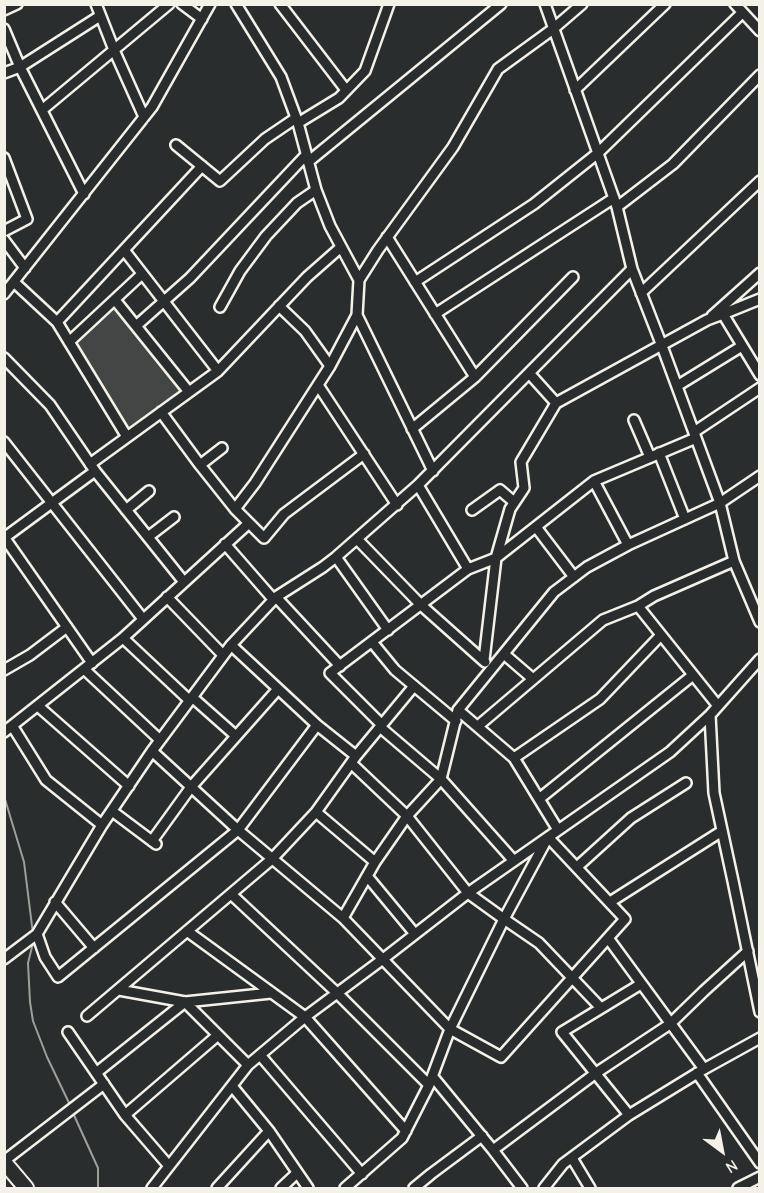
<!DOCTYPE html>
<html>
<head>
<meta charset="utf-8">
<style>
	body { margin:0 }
	#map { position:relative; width:764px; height:1193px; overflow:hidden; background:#2a2d2e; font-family:"Comic Neue",sans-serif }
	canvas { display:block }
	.frame { position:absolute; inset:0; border:6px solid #f4f1e8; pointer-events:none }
	.north { position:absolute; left:692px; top:1121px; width:60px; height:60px; -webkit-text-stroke:4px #2a2d2e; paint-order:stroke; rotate:148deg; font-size:16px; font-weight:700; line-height:24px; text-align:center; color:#f4f1e8 }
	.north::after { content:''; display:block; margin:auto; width:21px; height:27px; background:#f4f1e8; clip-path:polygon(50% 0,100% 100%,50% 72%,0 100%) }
</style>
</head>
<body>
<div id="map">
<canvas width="764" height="1193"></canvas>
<div class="frame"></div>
<div class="north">N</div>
</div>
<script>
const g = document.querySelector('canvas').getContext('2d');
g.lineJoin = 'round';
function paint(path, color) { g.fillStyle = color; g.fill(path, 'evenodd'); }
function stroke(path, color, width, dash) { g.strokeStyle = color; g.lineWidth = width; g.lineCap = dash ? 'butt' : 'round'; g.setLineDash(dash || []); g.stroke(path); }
paint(new Path2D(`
	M113,304L180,391L128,430L71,342Z`), '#444645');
stroke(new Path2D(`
	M4,796L24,862L33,934
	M34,939L28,963L30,1002L33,1021L47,1057L71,1107
	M73,1113L98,1168V1188`), '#9f9f9a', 2);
const minor = new Path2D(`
	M96,4L114,50L144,117
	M182,4L202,19
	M280,4L346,90
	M545,4L617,207L632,269L662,346L720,503L734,561L760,622
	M735,4L760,31
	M4,10L17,4
	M4,29L20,67L84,194
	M4,73L20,67L100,16
	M575,90L665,4
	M42,110L169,4
	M298,123L339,98L365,71L389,4
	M176,145L220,181L265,139L296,118
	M4,158L27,219L4,231
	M308,162L501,4
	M617,207L673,164L760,75
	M387,237L475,377
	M4,240L25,268
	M124,250L218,371
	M359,280L378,250L453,147L498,69L553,29L582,4
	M14,282L57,322L127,437
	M415,282L534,204L598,153L742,13
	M641,293L760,181
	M4,294L152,107L210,4
	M115,300L189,392
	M279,306L305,331L330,366
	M220,307L240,271L266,236L297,203L316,190
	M435,314L614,198
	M723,314L760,299
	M357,315L433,471
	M712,316L760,273
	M57,322L202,166
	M136,326L190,278L306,155
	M69,342L142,274
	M4,358L50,405L95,471L184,582
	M529,373L556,403
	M318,385L397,505
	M677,386L742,346
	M161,412L200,465L235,509L264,538L284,514L364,454
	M634,420L650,457
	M412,429L475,377L573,277
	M694,432L760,388
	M4,442L143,619
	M659,453L685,519
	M90,464L218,371L307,277L341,247
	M200,465L222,448
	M594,481L628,545
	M418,485L468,569
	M235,509L255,483L330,366L357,315L359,280L330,226L316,190L298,123L281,77L236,4
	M126,510L149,491
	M472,510L500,490L514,502
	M536,527L574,577
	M4,537L92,663
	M148,537L174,517
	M4,538L95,471
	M357,539L421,605L485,662
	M225,544L273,599
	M336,557L388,630
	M167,597L223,655
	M276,597L340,666
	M123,638L249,523
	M372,642L395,670L456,721
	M504,654L533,679
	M484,660L496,558L510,509L524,488L521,462L556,403L707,320L723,314L760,375
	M84,669L160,740
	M4,670L30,655L67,627
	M192,697L236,736
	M38,706L129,786
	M718,706L638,606L654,596L734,561
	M458,710L514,758L558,830
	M710,715L714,793L733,881L760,1012
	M382,725L330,673L468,569L496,558L594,481L696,438
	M478,726L603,620L638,606
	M13,727L46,780L102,825
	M380,727L441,779L514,861
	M4,732L123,638L189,700
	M152,751L238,830L343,918L450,1029L501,1057L625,919L548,837L504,919L450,1029L429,1085L402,1138L345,1188
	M356,756L414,686
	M514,758L600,699L661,635
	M351,763L407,816L468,893L504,919L539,943L601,1008
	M539,799L693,675
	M112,811L156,844
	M316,812L375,862
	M152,841L191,787L278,689
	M577,867L631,818L686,783
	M367,876L415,934
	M231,894L337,993L429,1085
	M55,902L94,948
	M610,902L722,831
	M343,918L375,862L407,816L441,779L458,710L554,592L587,567L628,545L720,503L760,476
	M187,931L305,1017L406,1131
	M37,934L45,957L58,977L238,830L317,725
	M608,938L704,1069
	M4,959L37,934L102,825L152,751L231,645L276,597L323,567L336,557L418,485L632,269
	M119,990L185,1002L271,993
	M87,1016L272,859L316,812L356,756L317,725L231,645
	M68,1032L125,1115L169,1166
	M260,1055L362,1174
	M96,1073L185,1002L248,1065
	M697,1073L760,1163
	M433,1077L493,1150L522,1188
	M232,1086L269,1131L308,1188
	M125,1115L218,1035
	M629,1115L562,1032L641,984
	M493,1150L596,1073L670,1024L704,991L748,951
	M572,1158L590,1188
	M4,1161L104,1084
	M152,1188L248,1065L305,1017L383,959L468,893L670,752L710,715L760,659
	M217,1188L269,1131
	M281,1188L297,1173
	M414,1188L431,1174L482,1136
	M544,1188L563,1164L629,1115L704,1069L760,1038
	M738,1188L760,1177`);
const highway = new Path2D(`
	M4,1162L26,1188`);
stroke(minor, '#f4f1e8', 14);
stroke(highway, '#f4f1e8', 18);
stroke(minor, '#2a2d2e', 9);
stroke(highway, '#2a2d2e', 14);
</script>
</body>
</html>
